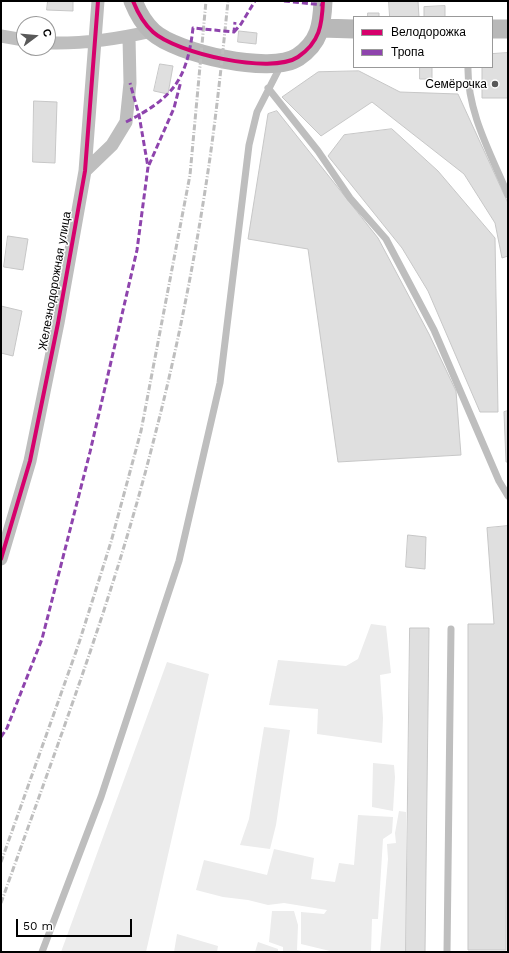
<!DOCTYPE html>
<html>
<head>
<meta charset="utf-8">
<style>
	body { margin:0 }
	#map { position:relative; width:509px; height:953px; overflow:hidden; background:#fff; font-family:"Work Sans",sans-serif }
	canvas { display:block }
	.frame { position:absolute; inset:0; border:2px solid #000; pointer-events:none }
	.legend { position:absolute; left:353px; top:16px; width:140px; height:52px; box-sizing:border-box; background:#fff; border:1px solid #999; margin:0; padding:5px 7px; list-style:none; font-size:12px; color:#000 }
	.legend li { display:flex; align-items:center; gap:8px; height:20px }
	.legend b { width:20px; border:1px solid #999 }
	.north { position:absolute; left:16px; top:16px; width:40px; height:40px; box-sizing:border-box; background:#fff; border:1px solid #999; border-radius:50%; rotate:74deg; font-size:11px; font-weight:700; line-height:16px; text-align:center; color:#000 }
	.north::after { content:''; display:block; margin:auto; width:14px; height:18px; background:#595959; clip-path:polygon(50% 0,100% 100%,50% 72%,0 100%) }
	.scale { position:absolute; left:16px; top:919px; width:116px; height:18px; box-sizing:border-box; border:2px solid #000; border-top:0; padding-left:5px; font-size:12px; line-height:14px; white-space:nowrap; color:#000; -webkit-text-stroke:3px #fff; paint-order:stroke }
</style>
</head>
<body>
<div id="map">
<canvas width="509" height="953"></canvas>
<div class="frame"></div>
<ul class="legend">
<li><b style="height:5px;background:#d6006c"></b>Велодорожка</li>
<li><b style="height:5px;background:#8e44ad"></b>Тропа</li>
</ul>
<div class="north">С</div>
<div class="scale">50 m</div>
</div>
<script>
const g = document.querySelector('canvas').getContext('2d');
g.lineJoin = 'round';
function paint(path, color) { g.fillStyle = color; g.fill(path, 'evenodd'); }
function stroke(path, color, width, dash) { g.strokeStyle = color; g.lineWidth = width; g.lineCap = dash ? 'butt' : 'round'; g.setLineDash(dash || []); g.stroke(path); }
function label(font, color, halo, rows, align = 'center') {
  g.font = font + ' "Work Sans",sans-serif'; g.lineWidth = 3; g.setLineDash([]); g.textBaseline = 'middle'; g.strokeStyle = halo; g.fillStyle = color; for (const [text, x, y, turn = 0] of rows) {
    g.save(); g.translate(x, y); g.rotate((+turn || 0) * Math.PI / 180); g.textAlign = isNaN(turn) ? turn : align; if (halo) g.strokeText(text, 0, 0); g.fillText(text, 0, 0); g.restore();
  }
}
paint(new Path2D(`
	M371,624L386,626L391,673L380,675L383,718L382,743L317,734L318,709L269,705L278,660L346,666L358,659Z
	M167,662L209,674L146,952H61Z
	M264,727L290,730L276,825L270,849L240,845L249,819Z
	M373,763L394,765L395,777L393,811L372,807Z
	M399,811L406,812V952H380L388,859L387,844L396,843L395,833Z
	M358,815L393,817L392,833L383,839L378,919H372L371,952H334L301,944V912L324,914L327,910L284,903L268,905L248,900L223,897L196,890L204,860L267,875L274,849L314,858L311,879L335,882L339,863L354,865Z
	M272,911H294L298,925L297,950L307,952H283V947L269,942Z
	M177,934L218,946L217,952H174Z
	M258,942L278,949V952H255Z`), '#ececec');
const building = new Path2D(`
	M48,1H73V11L47,10Z
	M389,1H418L419,17H390Z
	M445,6V17H424V7Z
	M368,13H379V17H368Z
	M239,31L257,33L256,44L238,42Z
	M508,53V98H482V67H492V54Z
	M160,64L173,66L168,94L154,91Z
	M420,67H432V79H420Z
	M359,71L400,92L458,94L508,203V256L502,258L495,223L464,174L372,102L321,136L282,97L318,72Z
	M34,101L57,102L55,163L33,162Z
	M277,111L378,238L429,334L456,391L461,455L338,462L308,249L248,239L268,114Z
	M392,129L438,171L495,238L498,412H480L428,291L402,248L328,156L344,135Z
	M8,236L28,239L23,270L4,267Z
	M1,306L22,311L13,356L1,353Z
	M508,411V462H506L504,412Z
	M508,526L506,950H468V624H494L487,528Z
	M408,535L426,537L425,569L406,567Z
	M410,628H429L425,952H406Z`);
paint(building, '#dfdfdf');
stroke(building, '#c7c7c7', 1);
stroke(new Path2D(`
	M468,67C467,112 491,154 508,195
	M268,88L318,151L350,198L386,239L434,330L499,481L508,496
	M42,952L101,797L179,561L220,383L249,145L257,112L281,65
	M447,952L451,629`), '#bebebe', 7);
stroke(new Path2D(`
	M1,36L24,40
	M48,43C83,44 118,39 152,31
	M85,171L112,145L126,122L130,83L129,37
	M1,559L30,461L58,323L85,171L98,1`), '#bebebe', 13);
stroke(new Path2D(`
	M133,1C137,11 144,24 153,32C176,53 271,75 298,57C320,42 322,25 323,1
	M321,28L354,29
	M492,29H508`), '#b8b8b8', 19);
stroke(new Path2D(`
	M1,862L78,646L111,542L141,431L190,175L206,1
	M1,903C56,748 115,595 155,435C177,350 194,264 207,178C216,119 222,60 228,1`), '#bebebe', 3, [6, 2, 1, 2]);
stroke(new Path2D(`
	M284,1L323,5
	M234,32L241,24L255,1
	M126,122C173,98 187,80 193,28L234,32L235,22
	M149,165L174,108L181,81
	M1,737L7,728L42,639L90,452L137,250L148,167L139,115L130,83`), '#8e44ad', 3, [6, 3]);
stroke(new Path2D(`
	M133,1C137,11 144,24 153,32C176,53 271,75 298,57C320,42 322,25 323,1
	M1,559L30,461L58,323L85,171L98,1`), '#d6006c', 4);
for (const [x, y, r, color] of [
	[495,84,4,"#595959"]
]) { const dot = new Path2D(); dot.arc(x, y, r, 0, 2 * Math.PI); g.fillStyle = color; g.fill(dot); stroke(dot, '#fff', 1.5); }
label('12px', '#000', '#fff', [
	["Семёрочка",487,84]
], 'right');
label('12px', '#000', '#fff', [
	["Железнодорожная улица",55,281,-80]
]);
</script>
</body>
</html>
